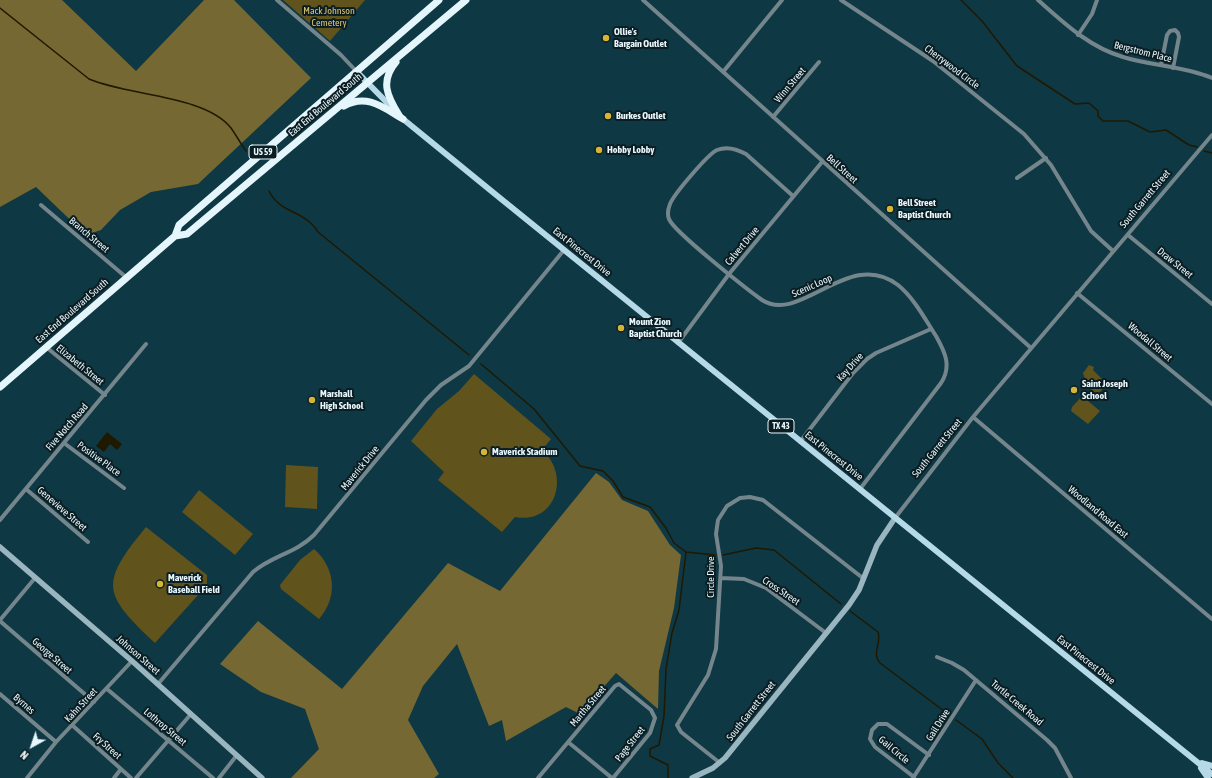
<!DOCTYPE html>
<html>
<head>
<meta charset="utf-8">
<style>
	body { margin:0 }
	#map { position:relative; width:1212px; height:778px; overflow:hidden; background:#0e3844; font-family:"Asap Condensed",sans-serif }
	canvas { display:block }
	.north { position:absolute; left:12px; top:726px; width:40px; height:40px; -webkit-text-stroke:3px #0c1d22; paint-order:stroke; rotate:220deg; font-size:11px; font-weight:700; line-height:16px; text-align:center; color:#e6f8fe }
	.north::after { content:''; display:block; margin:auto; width:14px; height:18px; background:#e6f8fe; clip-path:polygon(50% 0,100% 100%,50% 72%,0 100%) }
</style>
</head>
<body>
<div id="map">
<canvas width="1212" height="778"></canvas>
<div class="north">N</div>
</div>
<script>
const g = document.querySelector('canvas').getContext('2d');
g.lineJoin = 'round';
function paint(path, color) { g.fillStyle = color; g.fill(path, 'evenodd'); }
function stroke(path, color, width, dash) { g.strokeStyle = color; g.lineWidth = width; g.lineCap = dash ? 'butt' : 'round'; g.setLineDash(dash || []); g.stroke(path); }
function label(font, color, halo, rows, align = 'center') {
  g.font = font + ' "Asap Condensed",sans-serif'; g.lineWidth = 4; g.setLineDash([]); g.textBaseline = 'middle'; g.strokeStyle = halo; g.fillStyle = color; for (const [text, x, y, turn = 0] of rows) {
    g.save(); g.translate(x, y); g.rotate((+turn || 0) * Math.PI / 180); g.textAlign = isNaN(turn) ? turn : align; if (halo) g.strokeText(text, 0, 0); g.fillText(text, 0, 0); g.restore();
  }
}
paint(new Path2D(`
	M283,0H365L330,41Z
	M1089,365L1094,367L1093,370L1107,384L1099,393H1095L1087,385L1083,373Z
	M474,374L551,439L542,450C571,475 556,525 515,517L502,532L438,480L444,472L411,441L437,409L459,391Z
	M1082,396L1100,411L1088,424L1071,411L1072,407Z
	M286,465L318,467L317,509L285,507Z
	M199,490L253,534L235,555L182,512Z
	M146,527L207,575V585L155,643C103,594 99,584 146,527Z
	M314,549C336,568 338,598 319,619L281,589L280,585L300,560Z`), '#60531c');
paint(new Path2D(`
	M0,0H62L136,71L204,0H234L311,78L198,184L151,192L120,210L101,230L86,235L36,187L0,207Z
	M596,473L609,482L622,500L648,511L670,545L681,555L674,608L659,671L658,709L616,673L580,714L566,707L506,741L502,720L489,726L457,644L423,686L408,720L439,774L434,778H291L319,749L305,709L261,692L220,664L258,621L342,689L448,563L500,591Z`), '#766832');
paint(new Path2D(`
	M107,432L122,444L117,450L110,444L104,452L96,446Z`), '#201900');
stroke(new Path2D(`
	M961,0L982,21L1017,66L1075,104L1089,103L1098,111V116L1103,121H1128L1150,132L1166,130L1189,145L1197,147
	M0,8L89,79C128,96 205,95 231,128C236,135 241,144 246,151
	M1204,151L1212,153
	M269,191C280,214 305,210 318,232L469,355
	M481,364L534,409L580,466L603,471L613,481L623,497L650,507L666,528L674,543L686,552L679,610L672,633L666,669L664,716L659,745L650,749V756L668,765V778
	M686,552L715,555
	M723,555L756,548L774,550L841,604
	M850,611L878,632C882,643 871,653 880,663L948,714
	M956,720L982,739L998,763L1013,778`), '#201900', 1.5);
stroke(new Path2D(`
	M277,0L341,55L357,72
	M643,0L1031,348
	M841,0L933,61L1024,134L1051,165L1091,231L1113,251
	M1038,0C1064,23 1089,47 1123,57C1152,66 1184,66 1212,78
	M1078,35L1092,14L1097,0
	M1161,65L1167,35L1170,31L1175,30L1178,33L1179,37L1173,68
	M723,72L782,0
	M773,117L819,62
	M1017,178L1046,158
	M793,196L746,154C737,149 727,146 717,150C708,154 674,194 670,204C668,209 667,214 669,219C673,231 748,290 762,300C801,325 849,247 898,285C914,298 925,319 936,336C945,352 952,366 941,383L860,489
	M41,205L127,278
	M1128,235L1212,304
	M1077,293L1212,404
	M678,343L729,274L822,162
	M46,347L105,395
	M973,417L1212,619
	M800,442L853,373L867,359L876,353L931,329
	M64,443L124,488
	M26,489L88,542
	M895,518L973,417L1212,135
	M0,520L146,344
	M721,578L744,579L766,588L826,633
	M0,620L35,578
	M0,621L94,702
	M937,657L952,663L964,670L1047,740L1055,748L1071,778
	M158,684L253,572C271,556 296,553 314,535L426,400L441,385L469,366L564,250
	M107,689L213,778
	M0,694L56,742
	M72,725L131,778
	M568,742L612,778
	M720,763L681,732L677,725L708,675L716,649L721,566L716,534L718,520L727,506L740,498L750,497L763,500L864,579
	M914,777L875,747L870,739L872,730L878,724H887L929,755
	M27,778L56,742L132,661
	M114,778L121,769
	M136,778L191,714
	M219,778L237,755
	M538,778L615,686L619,684L651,710L655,718L650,733L613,778
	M913,778L976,680`), '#74868c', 4);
stroke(new Path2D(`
	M0,547L132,661L262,778
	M692,778L713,768L725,758L849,605L859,590L877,545L895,518`), '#99b5bf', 5.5);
stroke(new Path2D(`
	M357,72L403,119L495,194L1212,774
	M1202,763L1212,766
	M1201,768L1208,778`), '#b5d9e6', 6);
stroke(new Path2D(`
	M396,62C380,81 387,96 399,115
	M344,106C367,93 384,108 403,119
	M175,236L179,225L439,0
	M0,387L175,236L187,234L466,0`), '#e4f6fb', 7);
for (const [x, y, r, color] of [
	[606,38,4,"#d5b535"],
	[608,116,4,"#d5b535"],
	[599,150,4,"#d5b535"],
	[890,209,4,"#d5b535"],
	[621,328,4,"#d5b535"],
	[1074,390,4,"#d5b535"],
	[312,400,4,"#d5b535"],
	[484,452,4,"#d5b535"],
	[160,584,4,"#d5b535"]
]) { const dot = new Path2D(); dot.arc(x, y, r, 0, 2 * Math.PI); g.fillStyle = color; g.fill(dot); stroke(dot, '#0c1d22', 1.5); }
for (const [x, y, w] of [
	[263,152,28],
	[781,426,26]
]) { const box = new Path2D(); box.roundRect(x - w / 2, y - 7, w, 14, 3); g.fillStyle = '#0c1d22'; g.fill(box); stroke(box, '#e6f8fe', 1); }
label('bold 9px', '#e6f8fe', null, [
	["US 59",263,152],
	["TX 43",781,426]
]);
label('10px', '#dbc573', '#0c1d22', [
	["Mack Johnson",329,11],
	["Cemetery",329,23]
]);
label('bold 10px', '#e6f8fe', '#0c1d22', [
	["Ollie's",614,32],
	["Bargain Outlet",614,44],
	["Burkes Outlet",616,116],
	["Hobby Lobby",607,150],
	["Bell Street",898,203],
	["Baptist Church",898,215],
	["Mount Zion",629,322],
	["Baptist Church",629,334],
	["Saint Joseph",1082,384],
	["School",1082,396],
	["Marshall",320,394],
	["High School",320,406],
	["Maverick Stadium",492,452],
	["Maverick",168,578],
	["Baseball Field",168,590]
], 'left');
label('10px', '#e6f8fe', '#0c1d22', [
	["Bergstrom Place",1143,52,14],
	["Cherrywood Circle",952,67,37],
	["Winn Street",790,85,-50],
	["East End Boulevard South",325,105,-40],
	["Bell Street",842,169,42],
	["South Garrett Street",1145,199,-50],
	["Branch Street",89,235,40],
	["Calvert Drive",742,246,-50],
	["East Pinecrest Drive",582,252,39],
	["Draw Street",1175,263,39],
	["Scenic Loop",812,286,-24],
	["East End Boulevard South",72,311,-41],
	["Woodall Street",1150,342,40],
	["Elizabeth Street",80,365,39],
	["Kay Drive",850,367,-48],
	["Five Notch Road",67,427,-49],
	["South Garrett Street",937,448,-51],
	["East Pinecrest Drive",834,456,39],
	["Positive Place",99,459,36],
	["Maverick Drive",360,468,-51],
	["Genevieve Street",62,509,41],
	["Woodland Road East",1098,512,40],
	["Circle Drive",711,577,-90],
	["Cross Street",781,591,34],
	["Johnson Street",138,655,41],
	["George Street",52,656,41],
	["East Pinecrest Drive",1086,660,39],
	["Turtle Creek Road",1017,703,40],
	["Byrnes",24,704,41],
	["Kahn Street",81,705,-47],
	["Martha Street",588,706,-50],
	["South Garrett Street",751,711,-52],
	["Gail Drive",938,725,-58],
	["Lothrop Street",165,727,40],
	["Page Street",630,744,-52],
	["Fry Street",107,746,42],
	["Gail Circle",894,750,40]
]);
</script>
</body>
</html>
